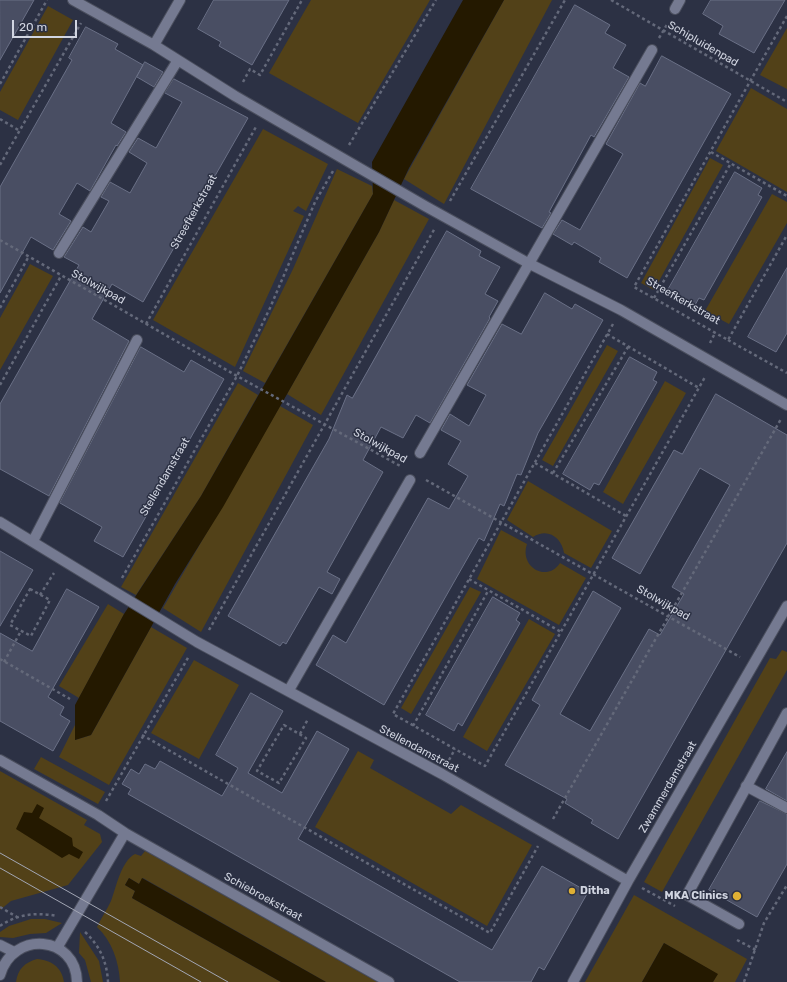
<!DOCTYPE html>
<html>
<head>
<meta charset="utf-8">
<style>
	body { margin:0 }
	#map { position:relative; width:787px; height:982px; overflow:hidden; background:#2c3144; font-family:Rubik,sans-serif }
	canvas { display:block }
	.scale { position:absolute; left:12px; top:20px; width:65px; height:18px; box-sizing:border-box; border:2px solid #d1d5e1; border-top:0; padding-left:5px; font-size:12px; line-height:14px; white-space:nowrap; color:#d1d5e1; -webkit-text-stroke:3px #2c3144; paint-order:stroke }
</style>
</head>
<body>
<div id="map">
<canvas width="787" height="982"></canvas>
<div class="scale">20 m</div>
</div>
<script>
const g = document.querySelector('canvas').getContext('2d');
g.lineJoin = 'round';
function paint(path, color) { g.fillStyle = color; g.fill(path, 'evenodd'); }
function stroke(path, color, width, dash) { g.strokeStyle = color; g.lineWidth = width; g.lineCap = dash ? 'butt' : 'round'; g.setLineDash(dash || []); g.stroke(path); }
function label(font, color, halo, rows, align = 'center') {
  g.font = font + ' Rubik,sans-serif'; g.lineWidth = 3; g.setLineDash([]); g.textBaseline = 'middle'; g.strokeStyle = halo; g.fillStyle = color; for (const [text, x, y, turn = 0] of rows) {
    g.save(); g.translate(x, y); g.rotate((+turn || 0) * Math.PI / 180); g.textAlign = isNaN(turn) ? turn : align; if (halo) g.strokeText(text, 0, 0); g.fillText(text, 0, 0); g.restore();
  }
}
paint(new Path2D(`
	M311,0H430L358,123L269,73Z
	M504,0H552L444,204L404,179Z
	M48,6L73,20L18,120L0,110V92Z
	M787,28V89L760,75Z
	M751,88L787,109V192L716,151Z
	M263,129L328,164L306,211L298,206L293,211L304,216L235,367L153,320Z
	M710,158L723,165L654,290L641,283Z
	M337,169L372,186L373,194L265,383L243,371L293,269Z
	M772,194L787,202V223L729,324L705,311Z
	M394,200L429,219L321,415L287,394L379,232Z
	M30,264L53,276L0,370V318Z
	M607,345L618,351L553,466L542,460Z
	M665,381L686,393L623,504L603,492Z
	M238,383L258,395L201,496L136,595L121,587Z
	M280,406L313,425L201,632L163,608Z
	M528,481L612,531L591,568L564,553C562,538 548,527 533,537L507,520Z
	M501,530L527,544C519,567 547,583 560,563L586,578L559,625L477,579Z
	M470,587L481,592L411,714L401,708Z
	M108,604L124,614L79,698L59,686Z
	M529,619L555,634L487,751L463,737Z
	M151,627L187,648L109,785L59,757L75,725V740L91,735Z
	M782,650L787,652V670L662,892L644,882L770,658L776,659Z
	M194,660L239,685L199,759L151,733Z
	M358,751L374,760L370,768L451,814L461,805L532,845L487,926L315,827Z
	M41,757L105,792L98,804L34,769Z
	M0,771L87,820L84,825L100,834L102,842L68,885L11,901L0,910Z
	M145,851L377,982H326L143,878L139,884L129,878L125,885L135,891L132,898L281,982H120C119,962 112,941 97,927C101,918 107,910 111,901C116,888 121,861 135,854L141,856Z
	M634,895L747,959L735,982H713L717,974L664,943L642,982H585Z
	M31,919H45L62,923L46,933L30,934L13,938L0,937V932L9,926Z
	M80,932L99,961L103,982H91L85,960L79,953Z
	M37,959C51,960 62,967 64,982H16C18,969 24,963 37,959Z`), '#524118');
paint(new Path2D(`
	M463,0H504L409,168L379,232L223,507L175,584L91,735L75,740V705L124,614L201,496L373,194L372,162Z
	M37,804L44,808L39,818L72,838L73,846L83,852L79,859L69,854L62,858L16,829L24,812L32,813Z
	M129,878L139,884L142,878L326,982H281L132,898L135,891L125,885Z
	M664,943L718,974L713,982H642Z`), '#241900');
const building = new Path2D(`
	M0,0H34L0,60Z
	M214,0H289L252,65L219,46L221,42L198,29Z
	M711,0H785L754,53L719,34L723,26L703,14Z
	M575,5L610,25L605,33L626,45L613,68L629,77L594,137L591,135L549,212L551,213L542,228L471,189Z
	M86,27L118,44L115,49L143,65L111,123L126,132L117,146L116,145L90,191L77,183L59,214L71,221L53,250L31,237L0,293V187L72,60L69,58Z
	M662,56L731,94L627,278L599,262L601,258L574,242L572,245L553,234L562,220L580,230L623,154L606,144L640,83L645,86Z
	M145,62L163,72L154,87L137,77Z
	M174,79L248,118L143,302L112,284L92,319L129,341L49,496L0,469V404L79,265L64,257L83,227L91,232L109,201L101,197L110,182L130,193L147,163L129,152L138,138L156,148L182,102L165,93Z
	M735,172L762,188L758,195L762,197L704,300L699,298L695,305L668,290Z
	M447,231L481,251L479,256L500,267L485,294L498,301L489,317L490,318L430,423L416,415L403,438L381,427L363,460L383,472L327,572L340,579L332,594L319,587L286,644L283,642L280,646L228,616L329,439L347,395L352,398Z
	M787,268V333L776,352L748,337Z
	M545,293L572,309L575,304L603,320L538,433L521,475L517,474L504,506L500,504L484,541L479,538L384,705L316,665L333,635L346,643L428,498L449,509L468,476L448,464L461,441L441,430L450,414L469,426L486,395L467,385L502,324L521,334Z
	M141,347L184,372L191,360L224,379L123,557L94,541L102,527L60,503Z
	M630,357L657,372L653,380L657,382L599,485L594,483L590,490L563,474Z
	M716,394L787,435V543L618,839L591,823L593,820L565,803L567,799L505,765L540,705L532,700L593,591L621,608L560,714L590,731L649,629L660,635L684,594L672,587L730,485L700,468L640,574L612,558L674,450L682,454Z
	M0,551L33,570L0,626Z
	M67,589L99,607L48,697L64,707L60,715L70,721L53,751L0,721V633L32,651Z
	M493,597L520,613L516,620L520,623L462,726L458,723L454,731L426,715Z
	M251,693L283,711L248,773L282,793L317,731L349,749L298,839L492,950L542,866L588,892L544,970L539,967L531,982H460L128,794L131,789L122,784L131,769L139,774L145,764L155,769L160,761L222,796L238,768L216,755Z
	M787,752V801L766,789Z
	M760,801L787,814V864L757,917L709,890Z`);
paint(building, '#494e63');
stroke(building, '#6a7086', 1);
const minor = new Path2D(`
	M73,0L154,45L235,96L425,206L528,263L621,310L787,405
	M675,9L680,0
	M154,45L180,0
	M59,253L178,60
	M420,453L652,50
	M0,522L197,642L442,774L628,881
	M33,541L137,340
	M289,690L410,480
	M0,760L98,815L125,833L389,982
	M746,786L787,808
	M739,924L687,895L787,713
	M0,945L14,952
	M57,948L125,833
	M0,975C13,930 76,935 77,982
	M573,982L628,881L787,606`);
stroke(minor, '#4a4e5d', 12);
stroke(new Path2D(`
	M611,0L787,102
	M787,16L634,287L728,340L787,235
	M659,38L668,23
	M243,82L250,69L260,75L302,0
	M0,84L47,0
	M0,119L20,131
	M349,145L436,0
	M711,152L787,196
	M0,165L81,23
	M450,201L565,0
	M0,240L237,376L402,467
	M654,298L731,163
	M0,308L29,256
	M146,324L257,125
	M613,324L393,714L485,766L705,377
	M607,334L699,388
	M728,340L787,373
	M710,343L715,333
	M0,385L61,276
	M535,463L626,516
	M553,473L628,347
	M426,480L740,657
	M122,578L237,376L270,308L315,202L333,171
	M469,579L561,632
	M30,589L50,600L31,636L10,625Z
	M40,595L54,573
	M209,630L435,228
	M0,659L70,699
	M4,662L21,631
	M284,725L306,738L279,783L257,771Z
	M413,726L488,591
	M300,734L308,719
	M142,735L490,933L538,846
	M449,760L455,749
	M106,801L189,656
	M553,819L781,419
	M642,888L675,906
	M0,907L17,917
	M0,926C17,914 37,912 57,916
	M85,932C100,946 107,962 108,982
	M737,940L756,950
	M744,982L764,923L787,885`), '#64697a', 2.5, [3, 3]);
stroke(minor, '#757a91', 10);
stroke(new Path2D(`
	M0,853L228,982
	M0,868L201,982`), '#a2a6b4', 1);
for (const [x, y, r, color] of [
	[572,891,4,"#dfb034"],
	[737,896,5,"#dfb034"]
]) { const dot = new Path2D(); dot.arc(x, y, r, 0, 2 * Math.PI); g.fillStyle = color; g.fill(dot); stroke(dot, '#2c3144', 1.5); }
label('11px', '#d1d5e1', '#2c3144', [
	["Schipluidenpad",703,44,30],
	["Streefkerkstraat",194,212,-61],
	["Stolwijkpad",98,287,29],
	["Streefkerkstraat",683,301,30],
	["Stolwijkpad",380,446,29],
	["Stellendamstraat",165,477,-60],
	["Stolwijkpad",663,603,30],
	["Stellendamstraat",419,749,28],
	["Zwammerdamstraat",668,787,-60],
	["Schiebroekstraat",263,897,29]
]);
label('bold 11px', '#d1d5e1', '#2c3144', [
	["Ditha",580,891],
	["MKA Clinics",728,896,"right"]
], 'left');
</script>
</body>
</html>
